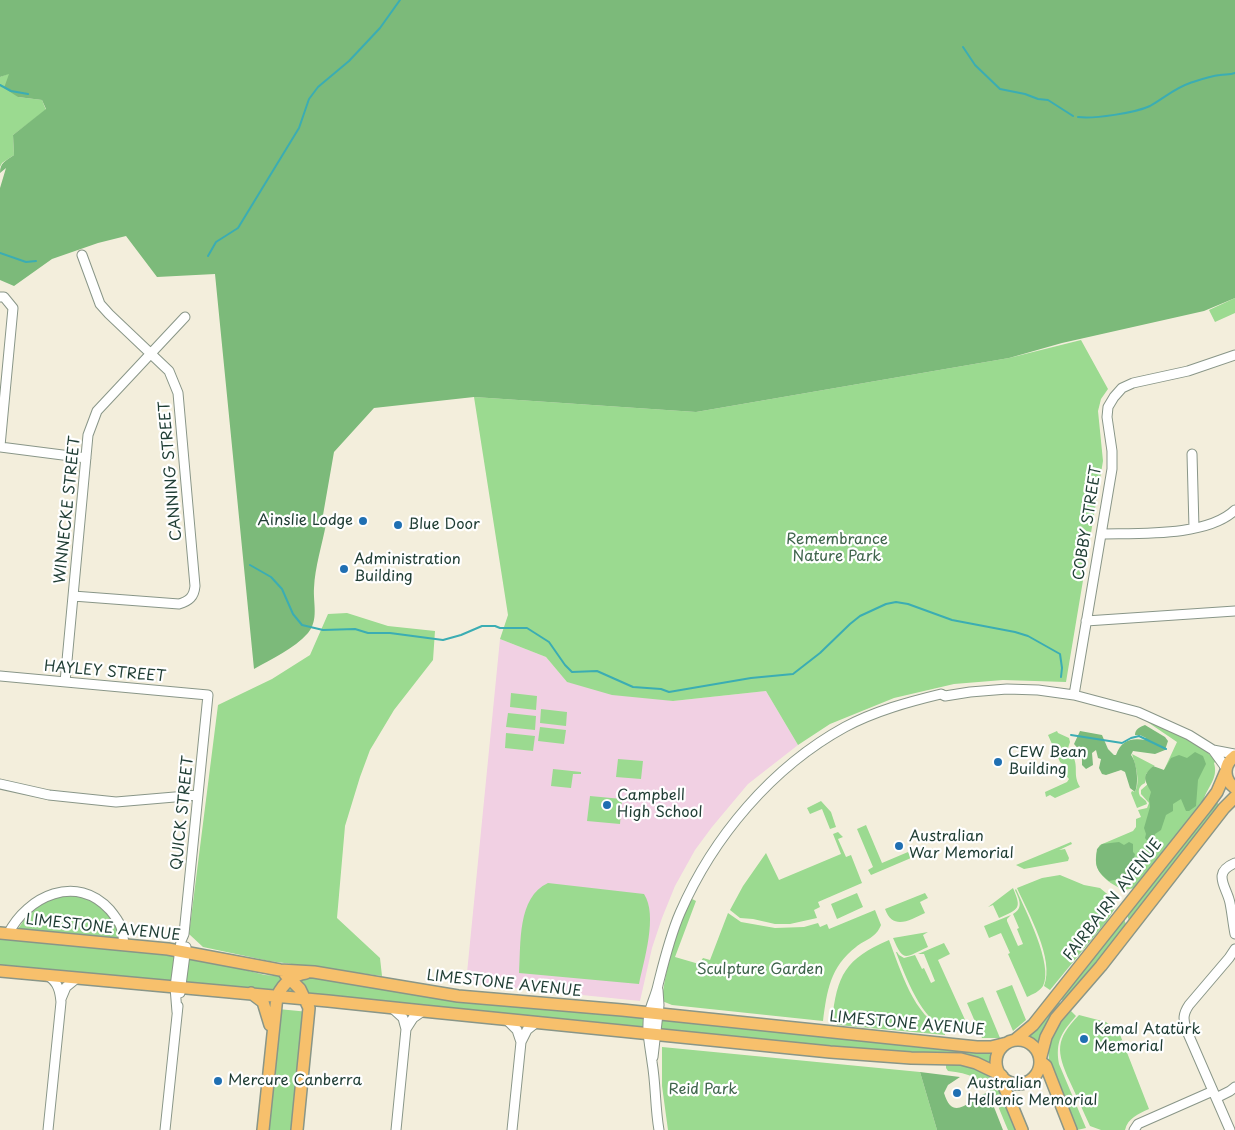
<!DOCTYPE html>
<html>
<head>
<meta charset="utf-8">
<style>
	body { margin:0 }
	canvas { display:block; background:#f3eedc }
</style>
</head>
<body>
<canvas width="1235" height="1130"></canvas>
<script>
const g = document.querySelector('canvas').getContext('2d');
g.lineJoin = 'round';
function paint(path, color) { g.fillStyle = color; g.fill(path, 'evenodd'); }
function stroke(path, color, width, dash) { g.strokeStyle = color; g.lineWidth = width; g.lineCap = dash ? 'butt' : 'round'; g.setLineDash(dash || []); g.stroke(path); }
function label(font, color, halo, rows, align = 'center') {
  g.font = font + ' "Playpen Sans",sans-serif'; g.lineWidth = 4.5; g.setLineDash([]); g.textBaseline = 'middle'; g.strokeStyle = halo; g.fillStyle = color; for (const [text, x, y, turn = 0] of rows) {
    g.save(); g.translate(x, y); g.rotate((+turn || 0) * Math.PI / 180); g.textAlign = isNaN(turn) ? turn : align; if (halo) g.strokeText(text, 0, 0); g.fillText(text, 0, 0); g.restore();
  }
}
paint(new Path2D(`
	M500,639L546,657L567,682L673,701L766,691L798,745L748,784L712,827L695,850L675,886L662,918L652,948L640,1001L466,983Z`), '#f1d0e3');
paint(new Path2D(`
	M10,73L18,97L42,100L46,110L13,135L14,155L2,163L0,167V77Z
	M1235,298V313L1215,322L1209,310Z
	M1081,340L1108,389L1101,399L1098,411L1103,461L1066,682L1003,680L954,684L894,698L830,724L798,745L766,691L673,701L612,695L567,682L546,657L500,639L508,615L474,397L696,412L1009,358Z
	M347,613L388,626L435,631L433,660L394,710L370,750L360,777L345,826L337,918L380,958L382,976L269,961L203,947L189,934L218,705L272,679L310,655L328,614Z
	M511,693L537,696L536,710L510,707Z
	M541,709L567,712L566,726L540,723Z
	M508,713L536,716L535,730L506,727Z
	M1146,721H1149C1170,731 1202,743 1216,761L1214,763C1219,779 1206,788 1203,802L1135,888L1124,890C1110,884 1094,873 1096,857C1097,852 1097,849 1100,845L1133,831L1136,827V819L1141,817L1138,810L1147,808L1149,803L1141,794V790L1164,770L1177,742Z
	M540,727L566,730L564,744L538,741Z
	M1057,731L1058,733L1069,738L1070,742L1068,748C1082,766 1071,772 1080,787L1055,798L1050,795L1046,797L1045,792L1067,782L1069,779L1064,773L1065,766L1060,762L1048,735Z
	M506,733L535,736L533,751L505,748Z
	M1132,754L1155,766H1153L1146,774L1145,783C1140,785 1137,790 1140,796L1146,801L1147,804L1137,808L1131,793L1132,791L1135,792C1141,781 1135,764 1132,754Z
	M618,759L643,761L641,779L616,777Z
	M553,769L581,772V774H573L571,788L551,786Z
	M590,796L622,799L620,824L587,821Z
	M821,801L831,812L836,827L830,829L822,809L810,814L807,808Z
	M1215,801L1221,806L1130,923L1127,915Z
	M866,825L882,863L908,852L911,858L871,875L868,870L873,867L857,829Z
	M838,832L843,837L838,839L846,857L851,855L862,883L818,902L820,907L814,910L817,918L790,924H775L753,919L740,918L730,910L743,886L766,853L779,880L841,854L833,834Z
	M1071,842L1072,844L1059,850L1065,849L1069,858L1068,861L1024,869L1016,865Z
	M1060,875L1084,885L1100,888L1112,898L1115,904L1114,910L1106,922L1050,990L1044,986C1055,959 1028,913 1017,888L1042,878Z
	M548,883L644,894C658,915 644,960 639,984L519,973C521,944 517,897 548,883Z
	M1013,888C1022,909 1019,909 999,918L993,905L988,907Z
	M1016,889C1025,910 1054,965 1043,986C1039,992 1033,994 1027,997L1008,954L1010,953L1001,933L989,938L984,926L1011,915L1007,919V921L1018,946L1023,944L1017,929L1019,928L1013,914C1024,908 1019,899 1015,890Z
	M77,893C98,904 119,914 121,941L18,929L28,914L49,897Z
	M857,893L863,907L837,919L831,904Z
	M925,893L928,898L920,902L925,913C910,920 893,931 885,909Z
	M692,899L696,901L675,957L699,964L703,958L710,960L728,913L741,922L775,928L804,927L818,923L820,927L827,924L829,929L875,910L881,925C876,938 866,939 856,947C830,967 827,991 823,1021L672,1005L662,1001C664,978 677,916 692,899Z
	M1124,919L1127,927L1066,1003L1060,998Z
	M928,932L923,935L928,947C905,957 904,964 893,938Z
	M0,936L192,957L265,975L303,978L319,976L997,1050L994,1056V1068L856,1051L0,966Z
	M889,940C900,968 914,1018 945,1029V1035L838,1025L832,1021C837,975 845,959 889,940Z
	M944,943L950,954L938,960L966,1022C961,1025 954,1029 948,1028C923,1025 904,973 896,952H897L899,955L904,958L915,955L922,969L924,968L931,983L935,981L924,954H918Z
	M1012,985L1026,1020L1013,1031L996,991Z
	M983,997L1000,1038H982L967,1003Z
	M1057,1001L1064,1006L1039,1049L1026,1038Z
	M278,1009L309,1012L297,1130H266Z
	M1071,1011L1076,1016C1062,1032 1055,1041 1059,1064L1086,1128L1077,1130L1051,1070C1044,1047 1055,1027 1071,1011Z
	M1079,1015L1106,1022L1119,1032L1149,1109C1138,1114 1128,1118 1125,1130H1101L1090,1126C1083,1111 1077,1097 1070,1082C1056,1051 1055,1040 1079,1015Z
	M662,1047L920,1072L937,1130H668L662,1086Z
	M946,1064C967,1064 983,1070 998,1084L1018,1130H1008C993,1095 991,1075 948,1071L946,1068Z`), '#9bda90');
paint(new Path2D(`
	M0,0H1235V298L1204,311L1062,343L1009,358L696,412L474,397L374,408L334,452L323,515L326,524C322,545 315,567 314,588C313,603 319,620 308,633C294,649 271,659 254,669L215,274L157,277L126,236L98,243L52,259L14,286L0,280V188L6,168L0,173C0,162 6,161 14,155L13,135L46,109L42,100L18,97L4,88L9,74L0,77Z
	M1145,725L1165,737L1168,741L1165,750L1155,754L1133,751L1131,755C1137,762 1139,784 1135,792L1130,788L1125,772L1121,770L1106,775L1102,774L1099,768L1101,759L1098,758L1096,750L1092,753L1093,765L1086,769L1082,765V753L1074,744L1080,731L1102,735L1108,749L1114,755H1116C1122,739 1132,738 1146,740V738L1140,735H1135C1135,729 1140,727 1145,725Z
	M1195,752L1203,756L1206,764L1198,780L1196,806L1189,811H1186L1181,799L1173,804V811L1166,815L1161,830L1155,834L1153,842L1149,843L1145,838L1146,834L1144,828L1150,807L1149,799L1151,792C1145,780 1141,777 1153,766L1164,770L1171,758L1179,755L1187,758Z
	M1119,842L1124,845L1129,842L1133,844V852L1135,854L1133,864L1135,868L1124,878L1109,881C1095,870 1095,865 1097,849L1102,844Z
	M920,1072L960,1077L948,1085L944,1093C953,1123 969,1100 986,1093L992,1102L1003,1130H937Z`), '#7cba7a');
stroke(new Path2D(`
	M963,47L975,65L1000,89L1025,94L1038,99L1048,100L1073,116
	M0,85L11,91L28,94
	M1078,117C1094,119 1135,113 1150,106C1164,98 1175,88 1190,83C1199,80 1210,76 1220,75C1225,74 1230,75 1235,73
	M0,253L26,262L36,261
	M208,256L216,242L238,228L299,128L309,99L318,87L349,61L380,28L400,0
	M250,565L271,577L282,589L293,614L302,625L323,630L355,629L368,633H390L443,640L461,635L482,626H495L500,628H527L549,642L565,665L572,672L597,671L633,687L661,689L669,692L751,678L793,674L820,653L850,624L860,616L886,604L896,602L908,604L952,620L1015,632L1028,636L1060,654L1062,668L1061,677
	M1071,735L1122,743L1131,738L1139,736L1166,749`), '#3badb3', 2);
const minor = new Path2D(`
	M0,297H4L13,308L0,446
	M0,447L86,458
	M1192,454L1194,528
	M1101,534C1138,533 1207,537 1235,510
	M73,596L179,604C189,601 194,597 195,586L178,393L169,371L109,314L100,304L82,255
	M1086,621L1235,611
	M0,676L208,695L184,934L181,941L175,987L177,1012
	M65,682L88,435L97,411L185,317
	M1074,695L1112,469V451L1107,417L1108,407L1114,397L1122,388L1133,383L1188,371L1235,355
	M1213,750L1226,768
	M0,784L49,795L116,802L198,795
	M1235,863C1211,873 1227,887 1230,903C1232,913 1233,924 1235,934
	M8,934C27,896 77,873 110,910C119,921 125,930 123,945
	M180,993L186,947
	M61,999L66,987L77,978
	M392,1008L403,1018L406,1029L396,1130
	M507,1020L517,1030L521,1042
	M406,1029L413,1018L423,1011
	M653,1057L659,1005L658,990
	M1216,1098L1230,1091L1235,1087
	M48,1130L61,1002C60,991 58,982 48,976
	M165,1130L178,1006
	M512,1130L521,1042L527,1030L537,1022
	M659,1130C655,1108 656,1085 652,1062C650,1046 646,1030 649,1014C651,1004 656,995 658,985C664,961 670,936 680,913C713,837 772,767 845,727C875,711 908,702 941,694L945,696L970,692L1007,689L1038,690L1074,695L1138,712L1189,735L1213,750L1235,754
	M1134,1130L1138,1124L1213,1091
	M1230,1130L1186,1029C1183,1019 1183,1014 1189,1005L1229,958L1235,949`);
const major = new Path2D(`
	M1235,756C1223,765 1223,779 1235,788
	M0,933L168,949L280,970L314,972L458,996L622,1010L977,1047H991L1007,1043
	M0,971L328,1001L423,1011L830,1052L911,1058L961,1059L976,1063L1001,1075
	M285,974L300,989L309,1008L297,1130
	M251,993L263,1002L270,1025
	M1015,1040L1033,1025L1206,807L1217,792L1226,771
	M996 1062a22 22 0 1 1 44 0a22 22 0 1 1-44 0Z
	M1040,1060L1046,1037L1056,1018L1101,966L1224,808L1235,797
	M1040,1061L1046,1066L1071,1130
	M1002,1076L1003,1084L1022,1130
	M263,1130L277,996C283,984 292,975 306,973`);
stroke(minor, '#899688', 11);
stroke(major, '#899688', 14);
stroke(minor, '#fff', 9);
stroke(major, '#f7c06c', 11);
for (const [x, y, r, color] of [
	[363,521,5,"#1f6fb2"],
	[398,525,5,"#1f6fb2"],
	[344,569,5,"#1f6fb2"],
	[998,762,5,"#1f6fb2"],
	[607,805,5,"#1f6fb2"],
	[899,846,5,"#1f6fb2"],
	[1084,1039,5,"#1f6fb2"],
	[218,1081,5,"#1f6fb2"],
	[957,1093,5,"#1f6fb2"]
]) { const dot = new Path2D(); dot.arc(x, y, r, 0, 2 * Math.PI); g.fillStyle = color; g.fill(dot); stroke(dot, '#fff', 2); }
label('15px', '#1f3d34', '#fff', [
	["CANNING STREET",171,471,-95],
	["WINNECKE STREET",68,510,-84],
	["COBBY STREET",1088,523,-81],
	["HAYLEY STREET",105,672,5],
	["QUICK STREET",183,813,-84],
	["FAIRBAIRN AVENUE",1113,900,-52],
	["LIMESTONE AVENUE",103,928,6],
	["LIMESTONE AVENUE",504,984,6],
	["LIMESTONE AVENUE",907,1024,5]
]);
label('15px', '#1f3d34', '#fff', [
	["Ainslie Lodge",353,521,"right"],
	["Blue Door",408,525],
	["Administration",354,560],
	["Building",354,577],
	["CEW Bean",1008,753],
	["Building",1008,770],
	["Campbell",617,796],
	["High School",617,813],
	["Australian",909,837],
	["War Memorial",909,854],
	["Kemal Atatürk",1094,1030],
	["Memorial",1094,1047],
	["Mercure Canberra",228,1081],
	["Australian",967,1084],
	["Hellenic Memorial",967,1101]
], 'left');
label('15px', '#3e644b', '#fff', [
	["Remembrance",837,540],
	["Nature Park",837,557],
	["Sculpture Garden",760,970],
	["Reid Park",703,1090]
]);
</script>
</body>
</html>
